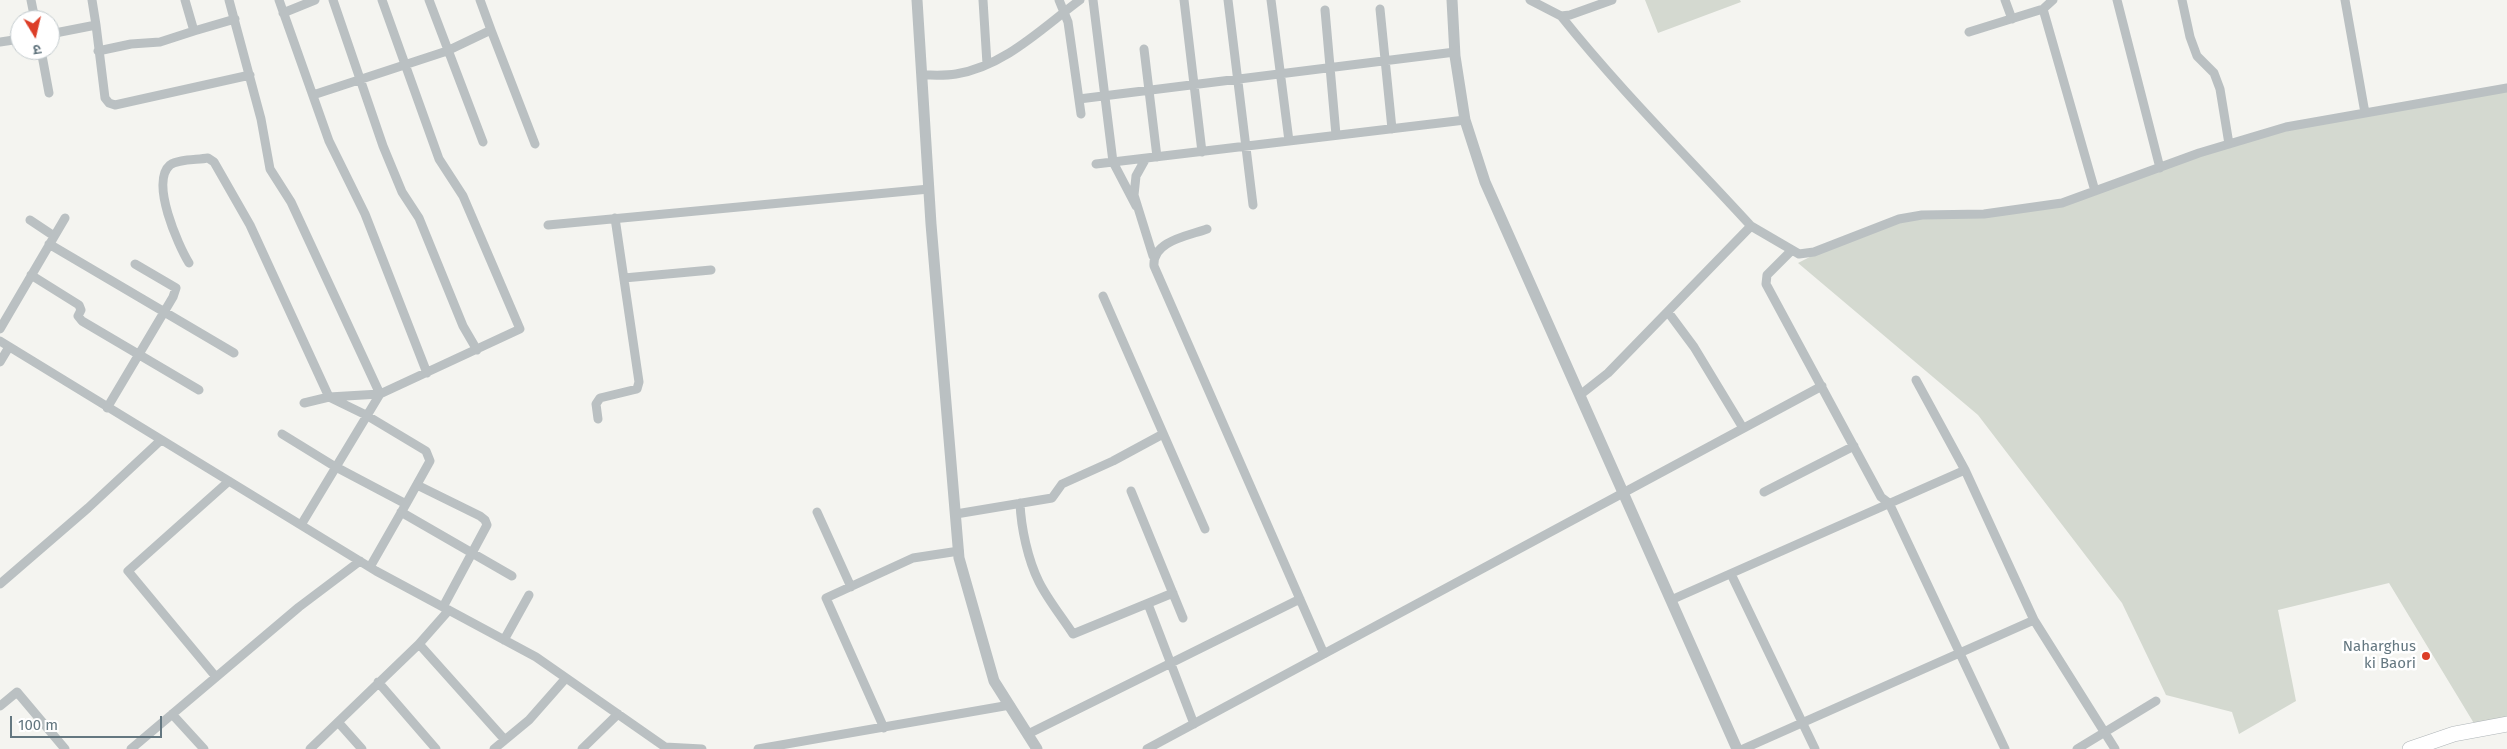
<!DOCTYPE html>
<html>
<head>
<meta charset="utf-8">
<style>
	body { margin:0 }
	#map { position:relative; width:2507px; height:749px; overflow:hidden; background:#f4f4f0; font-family:"Fira Sans","Noto Sans Devanagari",sans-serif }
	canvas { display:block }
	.north { position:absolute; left:10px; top:10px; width:50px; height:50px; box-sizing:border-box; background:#fff; border:1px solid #c1c9cc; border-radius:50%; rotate:171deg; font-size:14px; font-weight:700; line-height:20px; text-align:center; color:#647780 }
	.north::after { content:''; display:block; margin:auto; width:18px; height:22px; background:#dc3e28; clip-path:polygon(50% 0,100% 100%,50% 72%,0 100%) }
	.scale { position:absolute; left:10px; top:716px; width:152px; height:22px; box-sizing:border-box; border:2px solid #647780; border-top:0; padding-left:6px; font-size:15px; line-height:18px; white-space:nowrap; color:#647780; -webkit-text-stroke:4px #fff; paint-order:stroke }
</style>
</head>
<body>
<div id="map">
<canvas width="2507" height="749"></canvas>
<div class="north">उ</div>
<div class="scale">100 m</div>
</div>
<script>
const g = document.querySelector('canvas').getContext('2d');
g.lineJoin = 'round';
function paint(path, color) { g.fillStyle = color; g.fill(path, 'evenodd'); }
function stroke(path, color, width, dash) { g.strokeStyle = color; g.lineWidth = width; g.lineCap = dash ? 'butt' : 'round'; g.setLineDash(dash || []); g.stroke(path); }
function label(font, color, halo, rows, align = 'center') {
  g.font = font + ' "Fira Sans",sans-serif'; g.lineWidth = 5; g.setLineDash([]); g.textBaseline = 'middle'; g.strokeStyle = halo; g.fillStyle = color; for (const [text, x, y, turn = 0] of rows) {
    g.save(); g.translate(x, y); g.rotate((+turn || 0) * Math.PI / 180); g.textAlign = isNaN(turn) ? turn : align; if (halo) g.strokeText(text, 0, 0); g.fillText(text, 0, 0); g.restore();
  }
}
paint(new Path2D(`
	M1645,0H1740L1741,2L1658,33Z
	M2507,90V724L2478,730L2389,583L2278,610L2296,701L2239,734L2232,712L2166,695L2122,603L1978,415L1798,263L1853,235L1912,217L2049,208L2217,149L2315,122Z`), '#d4d9d0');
const primary = new Path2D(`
	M2410,749L2454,734L2507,724`);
stroke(primary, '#aeb4b7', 16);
stroke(new Path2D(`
	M31,0L35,20
	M92,0L96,25
	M185,0L194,31L235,19
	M229,0L261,119L270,169L291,202L380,394
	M279,0L329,141L365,214L427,373
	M333,0L383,146L402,192L419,218L463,326L477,350
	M429,0L483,142
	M480,0L491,30
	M983,0L987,64
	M1059,0L1068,22L1081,114
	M1093,0L1113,162L1136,206
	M1184,0L1202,152
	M1228,0L1253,205
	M1271,0L1289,141
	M1530,0L1561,16L1570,15L1612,0
	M2005,0L2012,19
	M2117,0L2160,168
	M2182,0L2190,37L2197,56L2214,73L2220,89L2229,144
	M2345,0L2365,113
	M1380,9L1392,129
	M2043,9L2095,191
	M1325,10L1336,135
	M283,13L315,0
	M1561,16C1620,90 1687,156 1751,226
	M1969,32L2043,9L2053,0
	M50,34L96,25L105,98L109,103L115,105L250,75
	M0,42L20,39
	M1144,49L1157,157
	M41,50L49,93
	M98,51L131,44L160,42L194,31
	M922,75C933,75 945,76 956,74C1005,66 1042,28 1080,0
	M313,95L447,51L491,30L535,144
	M1079,99L1455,52
	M1146,158L1136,176L1134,195L1153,256
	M1096,164L1465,120
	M30,220L54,236
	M548,225L929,189
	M1207,229C1188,236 1152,241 1154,266L1324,654
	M49,244L234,353
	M1792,250L1767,275L1766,284L1881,497L1889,503L2005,749
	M189,263C178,245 150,182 170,165C178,159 198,160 208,158L214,162L250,225L329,397L366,415L426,451L430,461L406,504
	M31,275L79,305L81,310L78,316L82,321L199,390
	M624,278L711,270
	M1103,296L1205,529
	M1668,312L1694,347L1743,428
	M0,329L65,218
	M0,341L376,571L536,657L665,747L702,749
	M0,362L9,347
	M1916,380L1965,470L2034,620L2115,749
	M1580,395L1608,373L1751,226L1799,254L1814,252L1899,219L1922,215L1984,214L2062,203L2199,153L2286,127L2507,88
	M304,403L329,397L380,394L520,329L463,196L439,159L382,0
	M107,408L173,297L176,288L135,264
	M598,419L596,404L600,398L637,389L639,382L615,218
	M282,434L334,466L406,504L370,567
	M417,485L480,516L485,520L487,525L443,607
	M1131,491L1183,618
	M1764,492L1854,446
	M1020,503C1021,528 1028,560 1039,582C1048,600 1062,617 1073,634L1173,593
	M401,512L512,576
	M817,512L851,587
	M956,514L1052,498L1062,484L1113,461L1163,434
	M301,525L380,394
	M1731,574L1815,749
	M0,584L88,508L161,440
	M1671,600L1965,470
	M1148,604L1194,724
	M504,640L529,595
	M419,644L505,740
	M216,677L128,571L229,481
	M378,682L436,749
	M0,706L17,692L65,749
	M172,714L204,749
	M338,722L362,749
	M884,728L826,598L913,558L959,551
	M1028,734L1300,599
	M131,749L299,607L360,561
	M310,749L419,644L449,610
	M494,749L529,720L566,678
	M582,749L618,714
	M758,749L1010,705
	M1147,749L1822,386
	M1743,749L2034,620
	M2077,749L2156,701`), '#bac0c2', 9);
stroke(new Path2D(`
	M917,0L931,224L959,558L994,681L1037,749
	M1452,0L1455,56L1465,120L1485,182L1737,749`), '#bac0c2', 11);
stroke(primary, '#fff', 15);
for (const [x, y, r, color] of [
	[2426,656,5,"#dc3e28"]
]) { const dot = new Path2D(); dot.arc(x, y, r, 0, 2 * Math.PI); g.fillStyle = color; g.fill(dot); stroke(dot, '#fff', 2); }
label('15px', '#647780', '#fff', [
	["Naharghus",2416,647],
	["ki Baori",2416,664]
], 'right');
</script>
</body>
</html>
